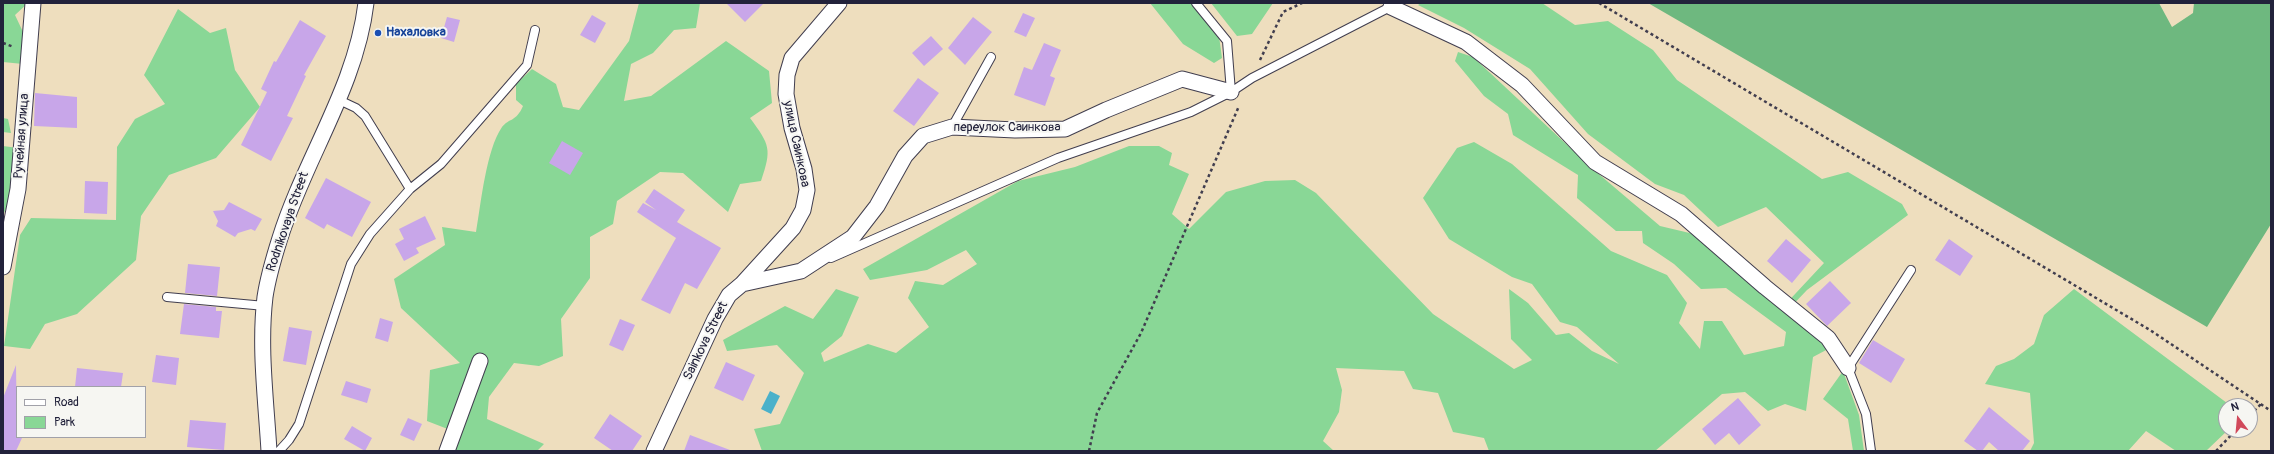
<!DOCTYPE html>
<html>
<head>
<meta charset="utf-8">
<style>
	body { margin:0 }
	#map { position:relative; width:2274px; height:454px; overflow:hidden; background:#eedebe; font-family:Pangolin,sans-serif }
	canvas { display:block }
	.frame { position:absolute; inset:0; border:4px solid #22223b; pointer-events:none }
	.legend { position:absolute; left:16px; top:386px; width:130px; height:52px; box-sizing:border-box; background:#f6f6f2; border:1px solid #a1a1a9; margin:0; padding:5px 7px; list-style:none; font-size:12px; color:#22223b }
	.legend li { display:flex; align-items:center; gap:8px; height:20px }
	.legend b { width:20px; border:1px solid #a1a1a9 }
	.north { position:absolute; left:2218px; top:398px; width:40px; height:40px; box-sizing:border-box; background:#f6f6f2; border:1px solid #a1a1a9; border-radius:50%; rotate:344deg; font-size:11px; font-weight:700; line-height:16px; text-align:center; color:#22223b }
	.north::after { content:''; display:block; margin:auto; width:14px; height:18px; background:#d1495b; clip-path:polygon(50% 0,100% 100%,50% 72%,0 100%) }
</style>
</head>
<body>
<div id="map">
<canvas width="2274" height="454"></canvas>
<div class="frame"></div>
<ul class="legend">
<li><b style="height:5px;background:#fff"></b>Road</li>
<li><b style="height:11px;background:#89d796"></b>Park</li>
</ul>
<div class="north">N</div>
</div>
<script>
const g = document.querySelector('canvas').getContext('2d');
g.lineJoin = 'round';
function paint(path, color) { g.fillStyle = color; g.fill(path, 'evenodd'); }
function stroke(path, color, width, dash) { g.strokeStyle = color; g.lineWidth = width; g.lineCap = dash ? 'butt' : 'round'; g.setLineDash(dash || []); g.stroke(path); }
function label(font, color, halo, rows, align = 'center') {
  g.font = font + ' Pangolin,sans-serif'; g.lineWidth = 4; g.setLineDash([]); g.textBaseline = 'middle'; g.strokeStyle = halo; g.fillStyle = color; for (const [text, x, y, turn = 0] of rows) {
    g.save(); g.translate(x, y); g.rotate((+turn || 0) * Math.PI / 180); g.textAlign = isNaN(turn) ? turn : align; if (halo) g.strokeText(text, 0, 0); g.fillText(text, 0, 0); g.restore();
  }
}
paint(new Path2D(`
	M3,3H28L15,15L23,32V64L3,62Z
	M639,3H700L696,28L674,30L653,53L631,64L624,101L651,96L726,41L769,71L772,103L750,118C770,145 772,149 761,181L740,184L728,212L683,173L660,172L617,201L613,224L590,237V278L561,319L563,356L539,366L514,363L489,397L487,419L544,444L537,451H453L458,433L427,421L430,370L460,363L401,308L394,279L445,245L442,227L476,232C481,204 486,150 502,127C509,118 516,122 523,106L516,100V84L532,69L556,84L563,107L579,110L629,41Z
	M1150,3H1195L1219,36L1222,58L1214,63L1183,44Z
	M1211,3H1273L1252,34L1237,36Z
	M1421,3H1542L1575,25L1608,21L1653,50L1677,80L1822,179L1848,172L1902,204L1908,215L1807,290L1786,312L1830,348L1813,357L1806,411L1785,404L1768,411L1745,392L1722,394L1655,451H1489L1484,438L1453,432L1438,393L1413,389L1404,371L1336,368L1342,390L1339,412L1323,441L1334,451H762L754,429L780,424L804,373L777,345L727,351L723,340L785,306L813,319L836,289L859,297L842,336L821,353L824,362L868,344L896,353L929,327L908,298L915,281L943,285L977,264L966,250L927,270L870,280L863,269L1018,181L1075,167L1129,146H1159L1172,153L1169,165L1189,174L1172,214L1189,229L1226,192L1265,181L1295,180L1316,193L1433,314L1514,369L1532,360L1511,339L1509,289L1528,303L1556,335L1569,333L1592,351L1619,364L1577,327L1560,322L1532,284L1512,277L1449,239L1423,198L1457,148L1474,142L1512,164L1611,251L1667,275L1687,303L1679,323L1700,349L1704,321H1722L1744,355L1784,346L1786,332L1726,288L1701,289L1674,264L1643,243L1642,231H1616L1577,198L1578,175L1513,135L1508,114L1484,96L1455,61L1458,52L1473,57L1594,170L1660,226L1698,235L1781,309L1824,263L1766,207L1718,227L1684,195L1655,184L1588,134L1530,69L1464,28L1418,5Z
	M178,9L210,33L226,28L235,70L260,107L216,158L169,175L141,216L136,260L77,314L45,324L30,349L4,346L20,235L31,218L116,220L117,147L135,119L165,104L144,75Z
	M3,118L8,119L11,133L3,132Z
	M3,146L18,148L15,190L3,215Z
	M2074,289L2231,406H2226V430H2228L2206,451H2176L2146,431L2128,451H2030L2034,443L2030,393L1985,384L1996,366L2014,359L2034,344L2044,315Z
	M1843,371L1859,415L1864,451H1853L1848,419L1823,399Z`), '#89d796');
paint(new Path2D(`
	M1648,3H2159L2172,27L2193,13L2194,3H2271V224L2207,327Z`), '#6eb87f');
paint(new Path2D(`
	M770,391L780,396L771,414L761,409Z`), '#4bb1ca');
paint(new Path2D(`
	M726,3H764L745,22Z
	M1023,13L1035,18L1026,37L1014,32Z
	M592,15L606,23L595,43L580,35Z
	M447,17L460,20L454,42L441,38Z
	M973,17L992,32L965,65L948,48Z
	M300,20L326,36L304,75L306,76L287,116L293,118L271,161L241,145L267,92L261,89L274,61L276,62Z
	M931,36L943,49L924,66L912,53Z
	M1044,43L1061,50L1050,76L1055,78L1045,106L1014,95L1024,67L1032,70Z
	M918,78L939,93L914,126L893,111Z
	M35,93L77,97V128L34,126Z
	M562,141L583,153L570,175L549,163Z
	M326,178L371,202L352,237L327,224L324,229L305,218Z
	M85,181L108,182L107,214L84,213Z
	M654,189L685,210L677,222L721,248L697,289L685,283L670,314L641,300L676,238L637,212L643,203L656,210L645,202Z
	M229,202L262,219L255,231L251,229L238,233L235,237L216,226L218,221L213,211L224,210Z
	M425,216L436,239L416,248L419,253L404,261L395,244L404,239L399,229Z
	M1786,239L1811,260L1792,283L1767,261Z
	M1949,239L1973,256L1960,276L1935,260Z
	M188,264L220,267L217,296L185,293Z
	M1830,281L1851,303L1827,326L1806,304Z
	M184,304L216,307V311H222L219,338L180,334Z
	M380,318L393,322L388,342L375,338Z
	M620,319L635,325L623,351L609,345Z
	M289,327L312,331L306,365L283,361Z
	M1873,340L1905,359L1891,383L1859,363Z
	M156,355L179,358L176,385L152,382Z
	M726,362L755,375L743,401L714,388Z
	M16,365L17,437L22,438L16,451H3V398Z
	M77,368L123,373L121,387H75Z
	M346,381L371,389L367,403L341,395Z
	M1738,398L1761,425L1739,445L1729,433L1715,445L1702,429Z
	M1989,407L2030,441L2022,451H1999L1989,442L1982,451H1978L1964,441Z
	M610,414L642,436L632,451H613L594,438Z
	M408,418L422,424L414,441L400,435Z
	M190,420L226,423L224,450L187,447Z
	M352,426L372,438L365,451L344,439Z
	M690,435L730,450V451H684Z`), '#c8a6e9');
const service = new Path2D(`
	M1231,92L1252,78L1394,5
	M339,100L356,108L365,116L410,189
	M952,127L991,57
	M831,258L1058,158L1191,112L1231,92L1227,41L1196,3
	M167,297L265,306
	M279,451L289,440L299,424L351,264L370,234L410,189L441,164L527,65L535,30
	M1871,451L1866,414L1848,368L1911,270`);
const minor = new Path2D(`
	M1391,7L1466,42L1522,85L1595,162L1681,214L1765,287L1828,338L1848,368
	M3,267L18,189L33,3
	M742,284L801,271L853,237L877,206L905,156L923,136L952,127L1015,130L1065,129L1106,110L1182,79L1231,92
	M269,451C266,400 259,347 265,297C268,277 274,257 280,238C305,158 356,87 366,3
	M447,451L480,361
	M654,451L715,319L729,295L742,284L793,228L803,210L807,190L804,169L792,128L786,94L787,75L792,58L839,3`);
stroke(service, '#413e4f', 10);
stroke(minor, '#413e4f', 17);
stroke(new Path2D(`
	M1599,3L2150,330L2271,411
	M3,43L14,47
	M1260,60L1283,12L1302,3
	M2250,415L2261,404
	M1089,451L1097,413L1141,333L1239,106
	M2216,451L2236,430`), '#413e4f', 2.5, [3, 3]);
stroke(service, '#fff', 8);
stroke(minor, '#fff', 15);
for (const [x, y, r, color] of [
	[378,33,4,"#1a4fb4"]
]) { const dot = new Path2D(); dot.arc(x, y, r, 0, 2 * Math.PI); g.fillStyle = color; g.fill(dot); stroke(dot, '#f6f6f2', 1.5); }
label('bold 13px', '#164399', '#f6f6f2', [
	["Нахаловка",386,33]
], 'left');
label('13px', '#22223b', '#f6f6f2', [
	["переулок Саинкова",1007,128],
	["Ручейная улица",22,136,-86],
	["улица Саинкова",796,144,78],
	["Rodnikovaya Street",288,222,-71],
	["Sainkova Street",706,341,-64]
]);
</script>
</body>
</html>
